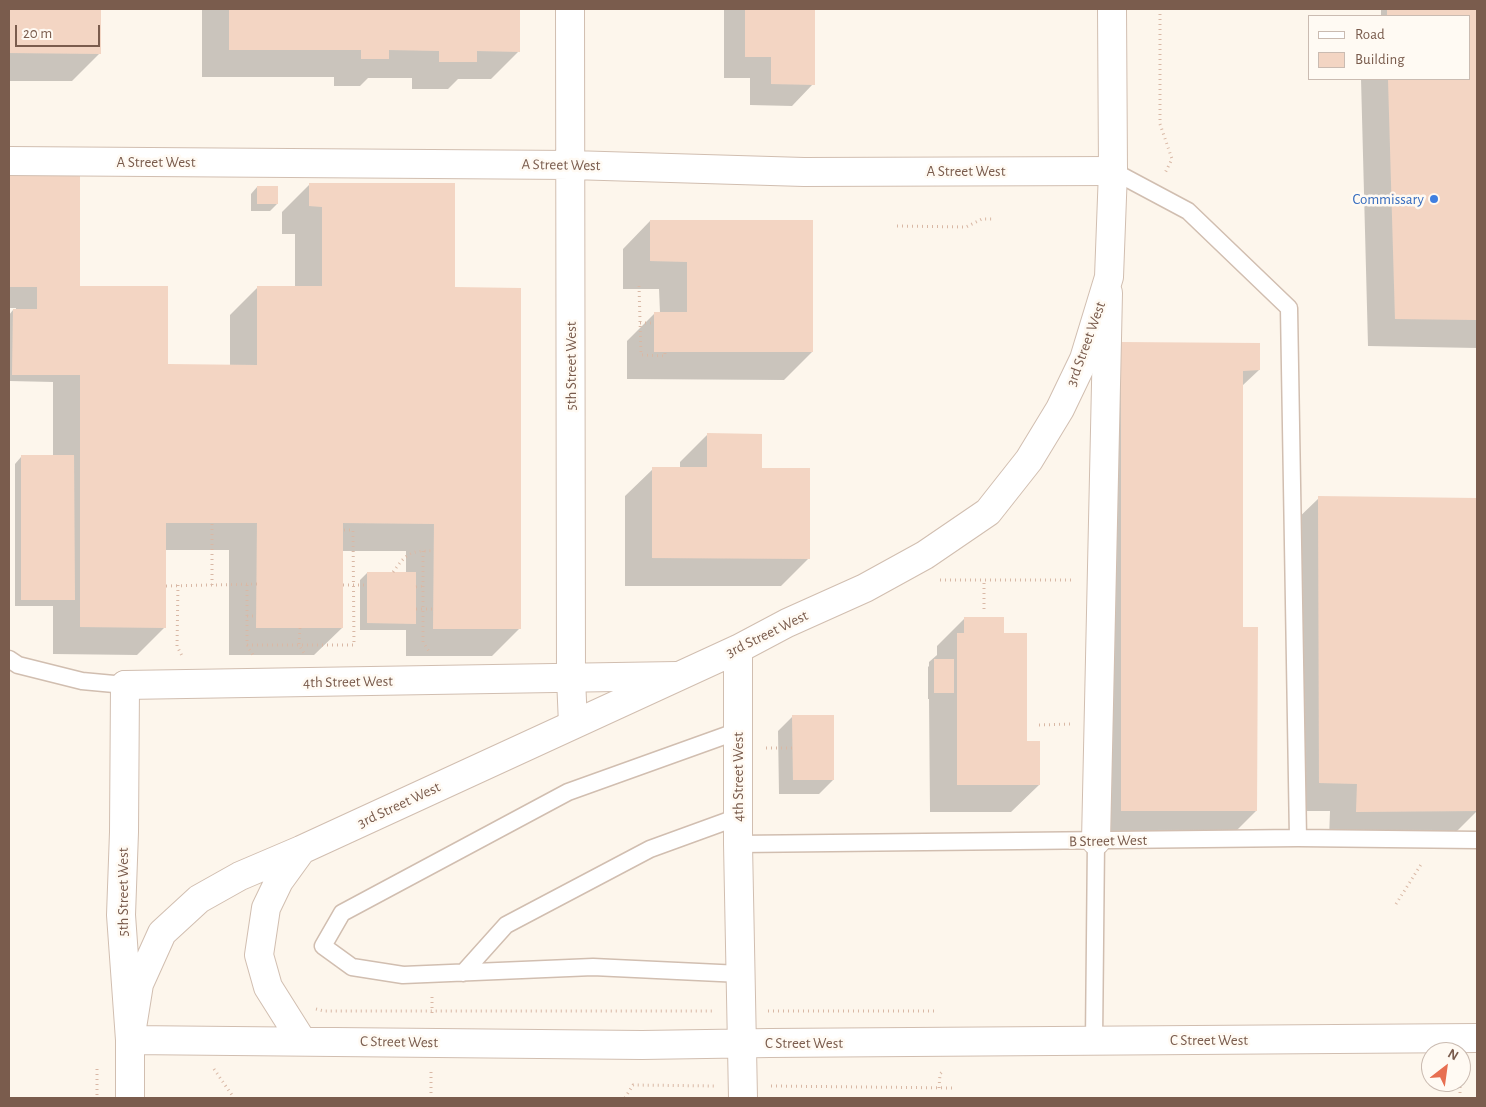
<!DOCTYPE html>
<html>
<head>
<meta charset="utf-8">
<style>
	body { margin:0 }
	#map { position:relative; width:1486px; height:1107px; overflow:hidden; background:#fdf6ec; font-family:"Alegreya Sans",sans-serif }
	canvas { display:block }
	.frame { position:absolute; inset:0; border:10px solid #7a5c4d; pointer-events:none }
	.legend { position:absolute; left:1308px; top:15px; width:162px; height:65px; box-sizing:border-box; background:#fffaf3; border:1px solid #cabbb1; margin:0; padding:6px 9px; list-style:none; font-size:15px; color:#7a5c4d }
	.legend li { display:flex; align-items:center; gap:10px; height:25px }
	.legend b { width:25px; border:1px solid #cabbb1 }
	.north { position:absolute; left:1421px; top:1042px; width:50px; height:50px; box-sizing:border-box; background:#fffaf3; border:1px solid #cabbb1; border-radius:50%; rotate:30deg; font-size:14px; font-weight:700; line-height:20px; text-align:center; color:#7a5c4d }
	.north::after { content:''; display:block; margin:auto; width:18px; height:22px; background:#e76f51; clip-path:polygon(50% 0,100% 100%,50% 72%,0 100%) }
	.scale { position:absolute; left:15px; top:25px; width:85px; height:22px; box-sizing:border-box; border:2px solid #7a5c4d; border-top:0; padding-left:6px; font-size:15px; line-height:18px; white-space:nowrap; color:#7a5c4d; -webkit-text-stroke:4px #fffaf3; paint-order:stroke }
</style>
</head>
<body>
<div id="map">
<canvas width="1486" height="1107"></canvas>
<div class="frame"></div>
<ul class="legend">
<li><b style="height:6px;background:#fff"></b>Road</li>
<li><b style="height:14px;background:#f3d5c3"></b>Building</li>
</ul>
<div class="north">N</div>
<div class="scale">20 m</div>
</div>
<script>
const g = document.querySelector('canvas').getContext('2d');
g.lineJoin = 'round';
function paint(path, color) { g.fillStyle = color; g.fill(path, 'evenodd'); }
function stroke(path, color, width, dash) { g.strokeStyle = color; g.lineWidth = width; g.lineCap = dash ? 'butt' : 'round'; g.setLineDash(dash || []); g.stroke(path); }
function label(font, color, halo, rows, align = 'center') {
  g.font = font + ' "Alegreya Sans",sans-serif'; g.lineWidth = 5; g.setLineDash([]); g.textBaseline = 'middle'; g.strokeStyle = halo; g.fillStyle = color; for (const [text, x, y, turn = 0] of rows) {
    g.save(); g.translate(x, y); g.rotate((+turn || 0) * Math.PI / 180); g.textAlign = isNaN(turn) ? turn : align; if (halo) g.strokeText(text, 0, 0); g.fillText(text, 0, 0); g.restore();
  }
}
paint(new Path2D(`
	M9,9H100V53L72,81H9Z
	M202,9H519V51L491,79H458L448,89H412V78H368L360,86H334V77H202Z
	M724,9H813V84L792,106L750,105V78H724Z
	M1381,9H1477V348L1368,346L1361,79H1470V16H1381Z
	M9,175H79V287L166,365L230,366V315L258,287H295V234H282V212L310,184L454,289L519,629L492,656H406V630H360V580L367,573L406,574V551H342V628L314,655H229V550H165V627L137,655L53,654V606H15V464L21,457H53V382L9,381V315L13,310H16V308H9Z
	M257,187L277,204L270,211H251V194Z
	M650,221L812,352L784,380L627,379V341L655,313H660L659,289H623V249Z
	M1122,343L1259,370L1242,386V628L1256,811L1235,832H1100L1101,365Z
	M707,435L761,469L809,558L781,586H625V496L653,469H680V462Z
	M1319,498L1477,811L1449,839H1329L1330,811H1291V525Z
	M965,618L1002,634L1026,742L1039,785L1011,812H930L929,699H928V667L929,666V662L937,655V646Z
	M793,716L833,780L819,794H779L778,731Z`), '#0003');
paint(new Path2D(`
	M9,9H101V54L9,53Z
	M229,9H520V52L477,51V62H439V51L389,50V59H361V50H229Z
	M745,9H815V85L771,84V57H745Z
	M1387,9H1477V320L1395,319L1388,79H1470V16H1387Z
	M9,174H80V286H168V364L257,365V286H322V207L309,206V183H455V287L521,288V629H433L434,524L343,523V628H256L257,523H166V628L80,627V375H12L13,309H37V287H9Z
	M257,186H278V204H257Z
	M650,220H813V352H654V312H687V262L650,261Z
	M1121,342L1260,343V370L1243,371V627H1258L1257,811H1121Z
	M707,433L762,434V468H810V559L652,558V467H707Z
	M21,455H74L75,600H21Z
	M1318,496L1477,498V811L1356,812L1357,784L1319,783Z
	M367,572H416V624L367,623Z
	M964,617H1004V633H1027V741H1040V785H957V633H964Z
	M934,659H954V693H934Z
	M792,715H834V780H793Z`), '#f3d5c3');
const service = new Path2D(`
	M1113,171L1188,211L1289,308L1298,838
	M9,659L18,665L82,681L125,685
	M738,731L568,792L342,913L323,946L352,967L403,975L593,967L741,974
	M738,844L1298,838L1477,840
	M463,973L506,925L650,849L738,817
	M1094,1041L1096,841`);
const minor = new Path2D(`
	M570,9L571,678L573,724
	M9,161L571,165L804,172L1113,171
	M125,685L677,676
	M1096,841L1108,293`);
const tertiary = new Path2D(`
	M1112,9L1113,171L1109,277L1084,359L1060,409L1029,460L988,512L925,555L865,588L787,623L738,649L301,850L240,876L199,899L162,933L139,984L130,1040L642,1045L770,1043L1477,1038
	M738,649V844L743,1098
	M125,685L124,832L121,915L130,1040V1098
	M300,852L279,881L266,908L259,955L268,987L302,1041`);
stroke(service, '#d1beb0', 19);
stroke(minor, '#d1beb0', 30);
stroke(tertiary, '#d1beb0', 30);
stroke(new Path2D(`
	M1160,9V124L1172,159L1164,175
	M897,226L966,227L982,219H992
	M639,286L641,355L665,356V352
	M640,323H654
	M423,551V642L430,653
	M393,572C406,554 410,550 434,551
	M940,580H1072V582
	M178,585L177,646L182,656
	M212,585V523
	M247,585V645L253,655
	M343,585H367
	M166,586L257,584
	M416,587L423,586
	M416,609H433
	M984,609V580
	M247,616H257
	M300,628L299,645L304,653
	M247,645H354L353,530H343
	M1039,725L1071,724
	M766,748H793
	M1396,904L1422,863
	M316,1009L324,1011H715
	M768,1011H937
	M432,1013V996
	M97,1069V1098
	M214,1069L234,1098
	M771,1086L956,1088
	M939,1088L940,1074L944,1070
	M431,1098V1071
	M625,1098L633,1085L715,1086
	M1460,1098V1082`), '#d9b8a5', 3, [1, 4]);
stroke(service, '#fff', 16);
stroke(minor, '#fff', 28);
stroke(tertiary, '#fff', 28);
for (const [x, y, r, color] of [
	[1434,199,5,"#3f7fe0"]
]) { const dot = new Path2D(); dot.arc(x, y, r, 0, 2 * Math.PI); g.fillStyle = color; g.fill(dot); stroke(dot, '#fffaf3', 2); }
label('15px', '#7a5c4d', '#fffaf3', [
	["A Street West",156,162],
	["A Street West",561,165,1],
	["A Street West",966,171],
	["3rd Street West",1086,344,-70],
	["5th Street West",571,366,-90],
	["3rd Street West",767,634,-26],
	["4th Street West",348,682,-1],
	["4th Street West",738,777,-90],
	["3rd Street West",399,805,-25],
	["B Street West",1108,841,-1],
	["5th Street West",123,892,-90],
	["C Street West",1209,1040],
	["C Street West",399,1042,1],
	["C Street West",804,1043]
]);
label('15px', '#366cbe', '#fffaf3', [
	["Commissary",1424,199]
], 'right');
</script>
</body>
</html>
